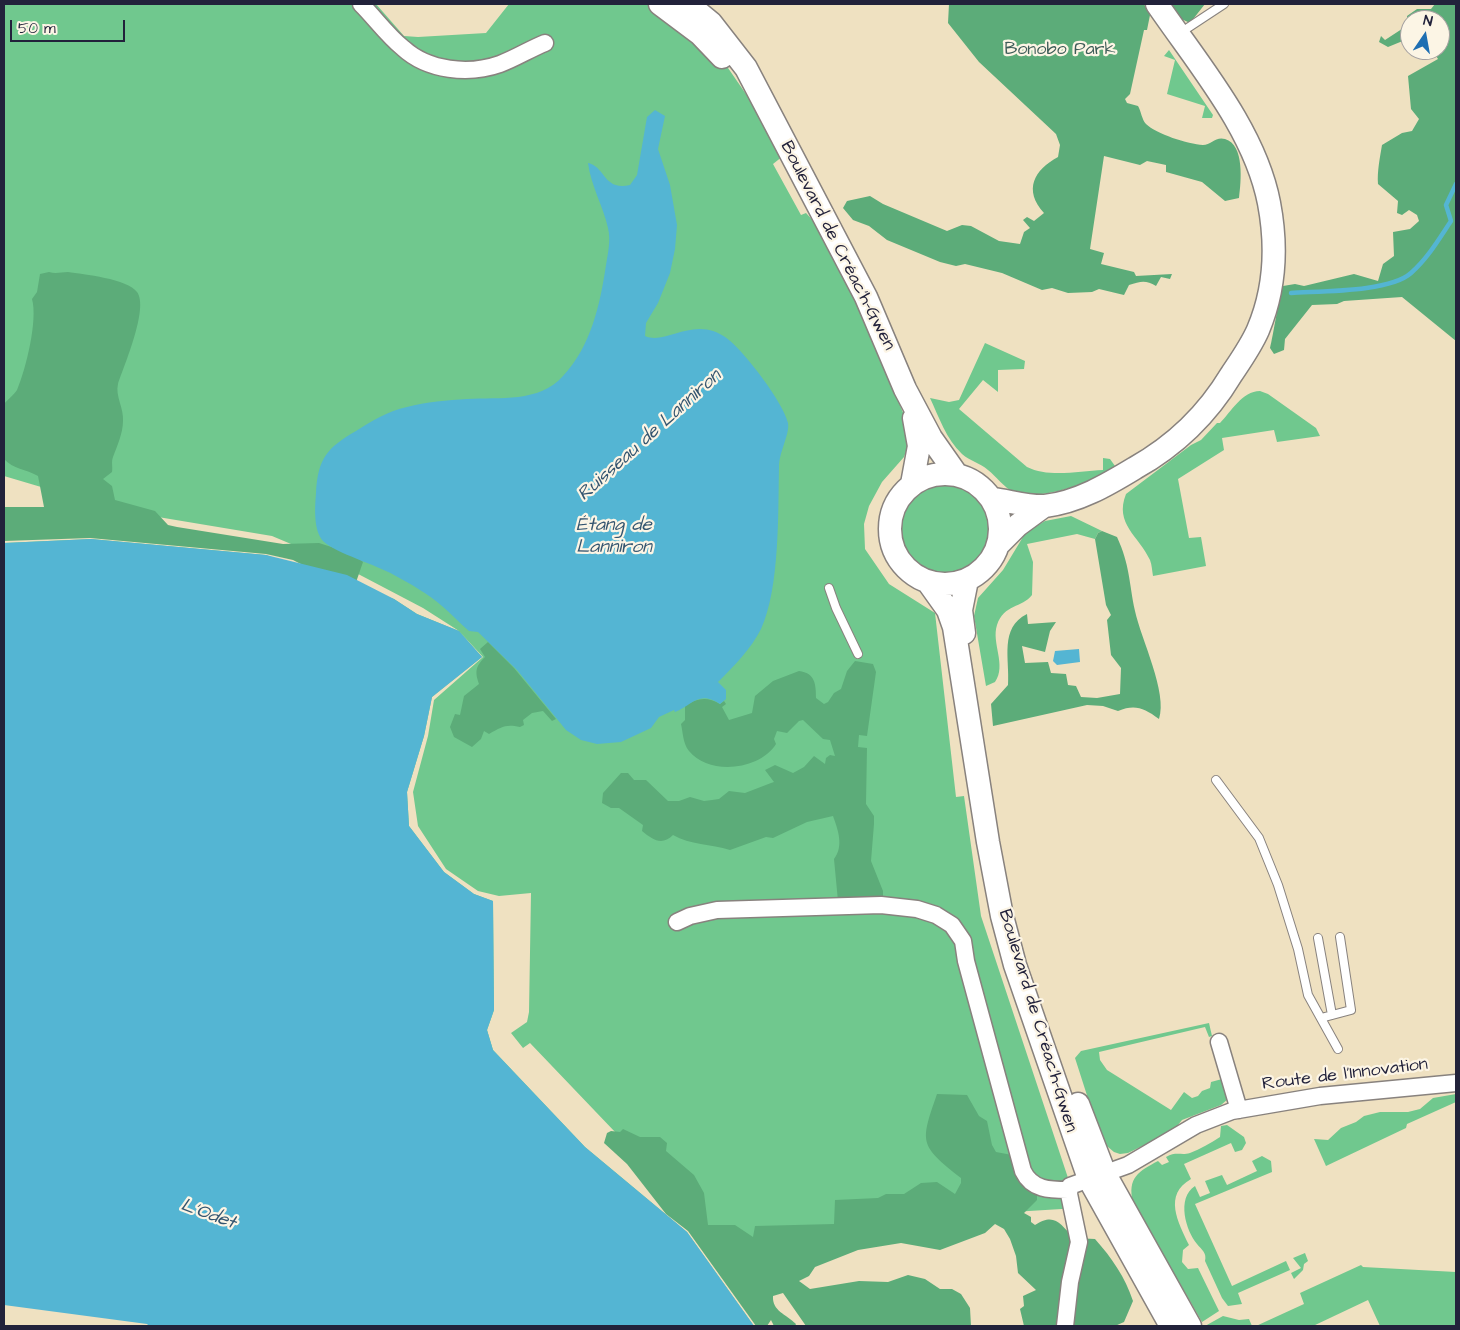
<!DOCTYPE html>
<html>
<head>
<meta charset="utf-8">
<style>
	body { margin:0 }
	#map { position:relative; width:1460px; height:1330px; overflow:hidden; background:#efe1c1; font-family:"Architects Daughter",sans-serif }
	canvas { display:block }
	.frame { position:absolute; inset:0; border:5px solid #22223b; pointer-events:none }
	.north { position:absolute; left:1400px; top:10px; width:50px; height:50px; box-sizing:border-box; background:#fcf5e5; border:1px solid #a5a1a1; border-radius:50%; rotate:12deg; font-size:14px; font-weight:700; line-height:20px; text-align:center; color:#22223b }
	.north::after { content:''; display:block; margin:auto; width:18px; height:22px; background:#1f6fb2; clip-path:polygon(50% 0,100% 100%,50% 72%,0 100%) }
	.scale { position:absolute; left:10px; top:20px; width:115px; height:22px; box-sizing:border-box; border:2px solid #22223b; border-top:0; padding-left:6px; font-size:15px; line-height:18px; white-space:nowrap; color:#22223b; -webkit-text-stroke:4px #fcf5e5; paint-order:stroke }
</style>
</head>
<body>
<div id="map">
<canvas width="1460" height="1330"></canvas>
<div class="frame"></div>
<div class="north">N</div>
<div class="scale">50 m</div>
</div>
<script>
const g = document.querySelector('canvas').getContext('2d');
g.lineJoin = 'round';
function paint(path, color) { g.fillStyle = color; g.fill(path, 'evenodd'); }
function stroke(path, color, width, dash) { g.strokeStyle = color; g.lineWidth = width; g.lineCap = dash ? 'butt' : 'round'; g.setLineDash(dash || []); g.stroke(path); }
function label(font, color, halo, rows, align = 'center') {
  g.font = font + ' "Architects Daughter",sans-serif'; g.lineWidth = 4.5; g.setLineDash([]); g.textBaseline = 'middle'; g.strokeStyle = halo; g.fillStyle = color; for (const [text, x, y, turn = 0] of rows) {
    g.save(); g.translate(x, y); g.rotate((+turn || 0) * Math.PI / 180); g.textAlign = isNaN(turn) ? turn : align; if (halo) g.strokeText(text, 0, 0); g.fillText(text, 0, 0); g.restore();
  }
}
paint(new Path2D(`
	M4,4H376L404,36L418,37L486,33L509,4H651L713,53L728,68L748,97L783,156L773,164L801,215L806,213L818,226L855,298L912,434L904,457L882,482L869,506L864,524L865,549L889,584L935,613L956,797L964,796L981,916L1078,1208L996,1213L714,1264L616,1133L530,1043L523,1048L511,1033L527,1022L529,1012L531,893L499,896L478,891L446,869L418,826L413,792L428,736L434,700L483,657L459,631L482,657L432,697L424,736L407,792L409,826L444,872L474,894L493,901L494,1010L487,1030L493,1050L585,1147L687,1232L754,1326L4,543L91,539L266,555L394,599L417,614L459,631L423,608L341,565L272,536L122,511L4,476Z
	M1169,50L1213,115L1212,118H1202L1205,106L1167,94L1175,60L1164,56Z
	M985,343L1025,361L1024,369L998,370V392L983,380L959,409L1027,467C1049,478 1079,471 1103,470V458L1110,459L1115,466C1095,482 1039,502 1014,492C1004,488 996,476 988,470C980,463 970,461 962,454C946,439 939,417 930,398L949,402L959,400Z
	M1260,391L1268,394L1316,428L1320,436L1277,442L1274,430L1222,438L1224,450L1178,479L1189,538L1201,537L1206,566L1153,576C1152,571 1152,565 1150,560C1139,536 1114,524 1126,494L1191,445L1201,440L1217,423H1220C1231,412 1242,391 1260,391Z
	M898 529a46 46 0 1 1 92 0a46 46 0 1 1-92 0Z
	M1071,516L1102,531L1098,533L1095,539L1077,534L1027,544L1033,562L1032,595C1022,608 1004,604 997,625C991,643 1007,665 995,682L986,686L974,616L978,598L1003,570L1026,532L1045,521Z
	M1209,1023L1212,1036L1209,1037L1205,1027L1099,1052L1100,1060L1107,1070L1171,1110L1184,1092L1192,1098L1198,1096L1202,1091L1210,1088L1211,1082L1222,1079L1228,1099L1221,1105L1182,1120L1173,1131L1128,1153L1120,1154L1114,1152L1102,1142L1075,1058L1081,1051Z
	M1456,1094V1102L1407,1124L1406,1128L1326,1166L1314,1139L1328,1140L1341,1128L1356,1122L1364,1116L1380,1112H1408L1420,1109L1433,1098Z
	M1227,1125L1244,1137L1246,1143L1242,1150L1235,1152L1231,1143L1184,1164L1191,1179C1163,1195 1178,1222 1189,1245L1183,1250L1182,1262L1188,1269L1198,1268L1219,1311L1202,1322L1133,1202C1127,1178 1139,1171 1158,1161L1162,1165L1169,1162L1166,1157C1177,1151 1181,1156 1190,1153C1200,1149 1211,1143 1220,1137L1221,1126Z
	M1262,1156L1271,1161L1272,1172L1195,1204L1232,1286L1286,1261L1290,1270L1238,1293L1242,1304L1228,1306L1222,1298L1205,1261C1207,1253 1202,1250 1197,1244C1186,1231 1176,1198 1195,1186L1200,1197L1210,1193L1205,1181L1222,1175L1227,1185L1257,1171L1252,1161Z
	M1305,1253L1308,1261L1304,1264L1303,1270L1294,1279L1291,1273L1301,1268L1293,1258Z
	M1361,1265L1363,1267L1456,1272V1326H1380L1368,1300L1313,1326H1256L1304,1304L1300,1293Z
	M1223,1316L1239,1320L1249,1319L1252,1326H1205Z`), '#70c88e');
paint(new Path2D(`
	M949,4H1144L1150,15L1147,30H1144L1130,94L1125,99L1127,103L1138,106C1141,111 1142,120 1146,124C1156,134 1188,144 1203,145C1211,145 1216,136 1225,139C1245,145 1241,182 1239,198L1225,201L1202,182L1166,172V165L1147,161L1140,165L1104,156L1090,249L1104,253L1101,264L1134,272L1136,276L1172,274L1170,279L1161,277L1156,286C1146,280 1141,281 1129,285L1124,295L1099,289L1092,292L1068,293L1052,288L1042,290L1002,273L965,264L956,266L940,262L887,240L869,226L853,220L843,208L847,201L870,196L883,204L947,231L962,225L971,226L999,241L1020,244L1024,232L1030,228L1023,220L1027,217L1034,221L1044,213C1023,190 1034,170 1058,157L1060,145L1056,134L979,62L948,23Z
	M1167,4H1205L1190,23L1177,17Z
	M1435,4H1456V341L1402,297L1344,301L1337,304L1312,305L1285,339L1284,350L1274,354L1270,348C1273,337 1280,291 1283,286L1295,284L1304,286L1354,274L1378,281L1383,264L1394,256L1393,232L1410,229L1419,221L1417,215L1409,210L1402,215L1397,213L1398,201L1378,184C1377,172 1380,157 1382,145L1402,133L1412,131L1419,119L1411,109L1408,76L1438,59L1435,54H1429L1425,50H1440V20H1410V38L1388,47L1379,42L1381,36L1385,40L1408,25L1407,16L1417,9H1431Z
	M49,272C56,274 61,272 68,272C83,274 128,279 137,292C149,308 124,366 118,384C115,396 124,408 123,421C123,433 117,446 113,457C111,462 113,467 112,472L103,479L112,486L115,500L155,511L168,525L177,527L283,544L319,543L356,555L363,562L353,591L293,560L266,554L90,538L4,541V507H44L38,476C26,469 13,469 4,459V404C8,399 14,395 17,390C26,369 38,320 32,299L37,292L40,274Z
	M1102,531L1117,537C1130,565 1129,583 1135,611C1141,639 1168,693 1159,719C1144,708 1135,704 1118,711L1103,706L1087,705L993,726L991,704L1008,685C1010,659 999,628 1027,614L1028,624L1056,622L1050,631L1045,652L1022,646L1025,663L1048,662L1051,673L1066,674L1068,685L1076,686L1081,697L1097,698L1120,694L1121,668L1111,655L1107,620L1111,615L1106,605L1095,539L1098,533Z
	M488,642L514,668L556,719L552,721L543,711L532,713L523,720L524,725L520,727C505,724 502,727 489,734L484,731L481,739L472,747L454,737L450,727L455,714L460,715L464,696L479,684C475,672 475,667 485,657L480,649Z
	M855,661L873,664L876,672L867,736L859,735L858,747L867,748L866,804L874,816V824L871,861L883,891V899L838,901L834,859C844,846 838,830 833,816L807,822L773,838L766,837L730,850C711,844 690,845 673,835C662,846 653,840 642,831L643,825L619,808H611L602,803L603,793L621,773H628L634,780H646L668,801H679L690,797L704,801L712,800L719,799L729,791L745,793L771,783L774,782L765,770L775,765L793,773L804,767L814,756L825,764L826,758L830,755L835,756L830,740L823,739L803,720L799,721L787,733L777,731L774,739L776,744C760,770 709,776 689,751C683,744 683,733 681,724L685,720V706C697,698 707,696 720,704L724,701L726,704L722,707L729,720L752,713L755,696L773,681L799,671C815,673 816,684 816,698L824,704L828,702L834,693L841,689L847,671Z
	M937,1094L967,1095L979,1116L987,1121L992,1145L996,1152L1012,1155L1037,1192V1200L1024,1213L1031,1217V1222L1035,1225C1055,1212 1060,1224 1074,1238L1095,1239C1112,1258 1125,1277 1133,1301L1124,1322L1115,1326H1024L1020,1309L1024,1306L1023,1296L1036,1290L1018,1273L1016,1256L1010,1239L1004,1229L995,1224L985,1233L940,1250L901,1243L858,1250L815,1267L809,1276L799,1281L810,1289L859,1281L888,1282L908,1275L925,1279L940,1289H952L961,1294L970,1308L971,1326H806L783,1293L773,1296C772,1311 786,1314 796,1324L795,1326H774L771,1320L767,1326H756L688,1231L666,1214L627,1164L604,1143L607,1133L611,1131L620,1132L623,1129L640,1137H660L667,1143L666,1151L694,1175L704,1193L708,1225H735L753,1237L755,1226L834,1224L835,1200L878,1198L886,1194H904L921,1183L937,1182L955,1194L961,1183V1178C919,1145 920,1143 937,1094Z`), '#5cac79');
paint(new Path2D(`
	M655,110L665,116L658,149L670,185L677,225L675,249L670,273L658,303L646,323L645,336C667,346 695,313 729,340C746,354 783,402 788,423C790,434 779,452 779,467C778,512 780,588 761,629C751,649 734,666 718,682L726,690V699L720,704C698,690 693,705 675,712L674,710L659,717L651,728L621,742L597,744L581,740L566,730L517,670L478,632L469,631C459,623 452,614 442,606C428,594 411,584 394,575C377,565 335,553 323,541C313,530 315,506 316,493C318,458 327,448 356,431C372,421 388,411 407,407C426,402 448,400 467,399C500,397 539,403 563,376C591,346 600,305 606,265C608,253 611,240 608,228C603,206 591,186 588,163C606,167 603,191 630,185L637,175L647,117Z
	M91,539L266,555L347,575L394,599L417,614L459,631L482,657L432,697L424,736L407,792L409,826L444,872L474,894L493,901L494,1010L487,1030L493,1050L585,1147L687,1232L754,1326H149L147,1324L4,1305V543Z
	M1079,649L1080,662L1057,665L1053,661L1055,651Z`), '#54b5d3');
stroke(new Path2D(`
	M1291,293C1321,291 1390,292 1411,273C1428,258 1439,239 1451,221L1446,205L1456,184`), '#54b5d3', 4.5);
const lane = new Path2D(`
	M1180,33L1224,4
	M829,588L836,608L858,654
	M1216,780L1259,838L1278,885L1298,949L1308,995L1338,1049
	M1318,938L1332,1015
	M1321,1018L1351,1010L1340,937`);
const street = new Path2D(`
	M361,4C375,18 387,35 403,48C428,71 469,75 500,64C516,58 530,49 545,43
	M677,922L690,916L717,910L881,905L917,909L936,915L952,925L963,941L966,961L1023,1171C1032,1190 1050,1190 1068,1190
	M1219,1042L1239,1110
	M1065,1326L1070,1282L1079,1242L1069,1194L1070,1186L1128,1165L1196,1125L1232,1111L1320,1096L1456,1083`);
const secondary = new Path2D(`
	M660,4L700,34L722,57
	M688,4L711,23L746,68L866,297L905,389L931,438L957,475
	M890 529a55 55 0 1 1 110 0a55 55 0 1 1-110 0Z
	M912,484L919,446L914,418
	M993,499C1009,501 1029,507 1045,506C1078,502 1107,485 1135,468C1176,445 1207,415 1231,375C1241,360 1251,346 1258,330C1275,290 1277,245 1269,203C1255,130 1198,64 1157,4
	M998,545L1018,525L1044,506
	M928,582L948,610L954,627L988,842L1002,916L1015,965L1089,1179L1171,1326
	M964,633L961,610L967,580
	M1078,1104L1105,1174L1190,1326`);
stroke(lane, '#88827e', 10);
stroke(street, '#88827e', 19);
stroke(secondary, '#88827e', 25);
stroke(lane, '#fff', 8);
stroke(street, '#fff', 16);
stroke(secondary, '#fff', 22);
label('18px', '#3d5c58', '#fcf5e5', [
	["Bonobo Park",1060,50]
]);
label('18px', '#22223b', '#fcf5e5', [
	["Boulevard de Créac'h-Gwen",837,246,63],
	["Boulevard de Créac'h-Gwen",1037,1021,73],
	["Route de l'Innovation",1345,1075,-7]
]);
label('italic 19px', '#345570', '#fcf5e5', [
	["Ruisseau de Lanniron",650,436,-42],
	["Étang de",614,526],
	["Lanniron",614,548],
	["L'Odet",208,1215,20]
]);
</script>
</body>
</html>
